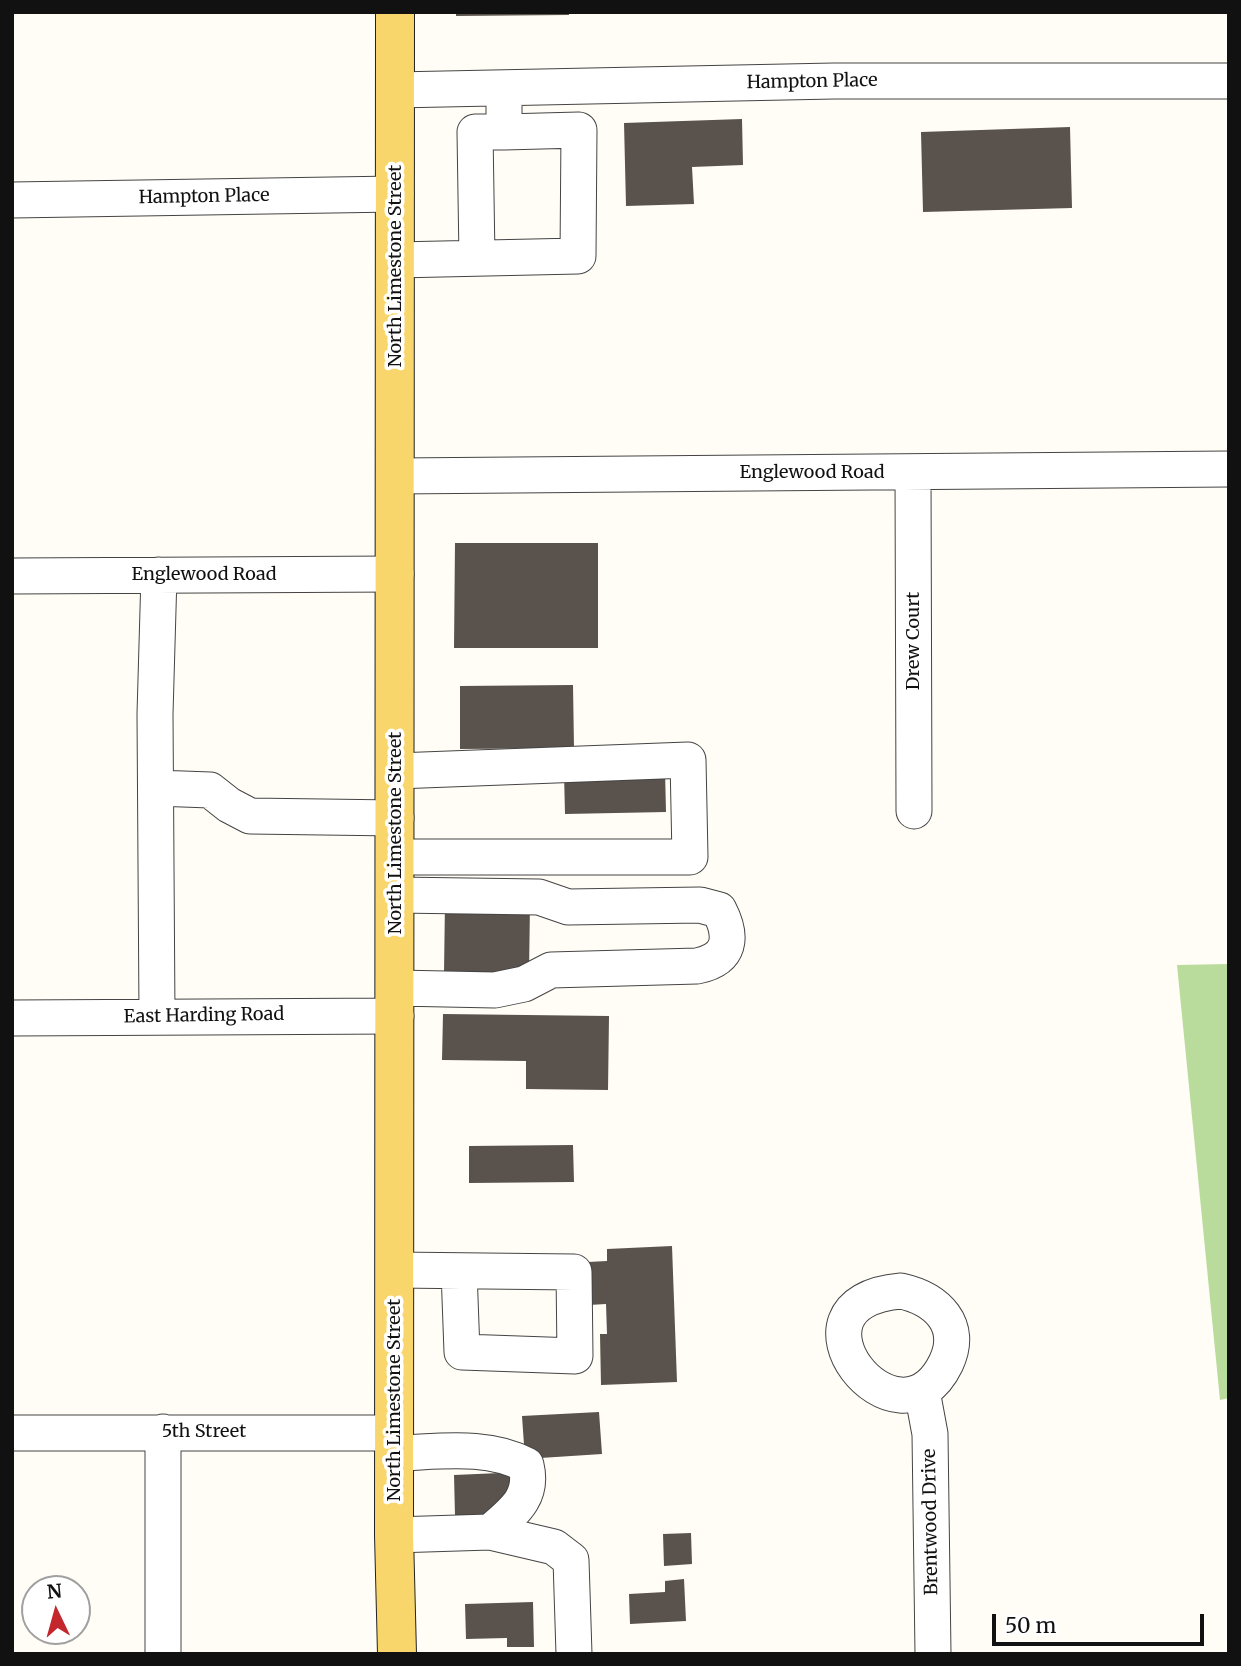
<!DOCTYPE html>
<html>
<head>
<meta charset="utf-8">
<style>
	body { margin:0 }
	#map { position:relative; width:1241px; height:1666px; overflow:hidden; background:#fffdf5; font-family:Merriweather,serif }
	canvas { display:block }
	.frame { position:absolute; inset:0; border:14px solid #111; pointer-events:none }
	.north { position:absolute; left:21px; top:1575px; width:70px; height:70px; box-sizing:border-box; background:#fff; border:2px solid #a0a0a0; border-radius:50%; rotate:355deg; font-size:19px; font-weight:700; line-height:28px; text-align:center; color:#111 }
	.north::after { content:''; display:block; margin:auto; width:24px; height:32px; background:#c4262e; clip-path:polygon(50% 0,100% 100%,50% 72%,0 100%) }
	.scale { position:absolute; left:992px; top:1614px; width:212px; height:32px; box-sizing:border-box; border:4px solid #111; border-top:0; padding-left:9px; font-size:21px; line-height:24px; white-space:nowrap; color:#111; -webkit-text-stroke:5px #fff; paint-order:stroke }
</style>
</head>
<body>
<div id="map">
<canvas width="1241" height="1666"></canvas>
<div class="frame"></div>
<div class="north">N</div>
<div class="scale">50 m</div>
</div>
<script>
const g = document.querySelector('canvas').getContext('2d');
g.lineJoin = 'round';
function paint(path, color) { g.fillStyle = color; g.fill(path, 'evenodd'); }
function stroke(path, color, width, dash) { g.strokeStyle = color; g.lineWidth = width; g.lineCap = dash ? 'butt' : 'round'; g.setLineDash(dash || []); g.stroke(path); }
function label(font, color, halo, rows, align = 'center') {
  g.font = font + ' Merriweather,serif'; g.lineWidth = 7; g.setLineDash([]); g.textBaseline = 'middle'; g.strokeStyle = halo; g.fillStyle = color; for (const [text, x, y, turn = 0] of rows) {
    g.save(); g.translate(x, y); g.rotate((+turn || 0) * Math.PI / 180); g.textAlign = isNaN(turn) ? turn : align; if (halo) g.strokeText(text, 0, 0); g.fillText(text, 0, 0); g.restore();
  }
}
paint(new Path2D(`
	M1229,964V1398L1220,1400L1177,965Z`), '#b9dc9c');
paint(new Path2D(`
	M456,12H569V15L456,16Z
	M742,119L743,165L692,167L694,204L626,206L624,123Z
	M1070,127L1072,208L923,212L921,132Z
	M455,543H598V648H454Z
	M573,685L574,748L460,749V686Z
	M665,770L666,812L565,814L564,773Z
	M445,902L530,903L529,974L444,973Z
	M443,1014L609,1016L608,1090L526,1089V1061L442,1060Z
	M573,1145L574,1182L469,1183V1146Z
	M672,1246L677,1382L601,1385L600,1334H607L606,1304L589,1305L588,1262L607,1261V1249Z
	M599,1412L602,1454L525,1459L522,1416Z
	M523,1472V1495L489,1515L455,1516L454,1475Z
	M691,1533L692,1564L664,1566L663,1534Z
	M684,1579L686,1621L630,1624L629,1594L665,1592V1581Z
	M533,1602L534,1647H507V1638L466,1639L465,1604Z`), '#5a524d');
const minor = new Path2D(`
	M395,90L834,81H1229
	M12,200L396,194
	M477,258L475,132H504
	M396,260L578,256L579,130L504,132V88
	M913,472L914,811
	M396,476L1229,469
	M12,576L396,574
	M156,788L210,790L229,805L250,816L396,818
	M396,857H690L688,760L396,771
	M396,895L539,897L568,907L700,905L719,910C733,937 731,959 697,966L551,970L524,984L495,990L396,988
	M157,1016L155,714L159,575
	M12,1018L396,1016
	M395,1270L574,1272L575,1356L462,1352L459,1271
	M901,1291C937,1299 964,1325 946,1363C898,1462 770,1302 901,1291Z
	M922,1391L930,1434L933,1654
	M163,1432V1654
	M12,1433H395
	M490,1532L554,1547L571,1560L574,1654
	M394,1535L490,1532C513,1512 534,1498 526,1465C487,1444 439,1452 395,1453`);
const major = new Path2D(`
	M395,12L394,1535L397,1654`);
stroke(minor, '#444', 37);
stroke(major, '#222', 40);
stroke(minor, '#fff', 35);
stroke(major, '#f9d66b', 38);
label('18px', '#111', '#fff', [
	["Hampton Place",812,82,-1],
	["Hampton Place",204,197,-1],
	["North Limestone Street",396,266,-90],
	["Englewood Road",812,473],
	["Englewood Road",204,575],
	["Drew Court",914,641,-90],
	["North Limestone Street",396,833,-90],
	["East Harding Road",204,1016,-1],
	["North Limestone Street",395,1400,-90],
	["5th Street",204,1432],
	["Brentwood Drive",931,1522,-91]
]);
</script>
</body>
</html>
